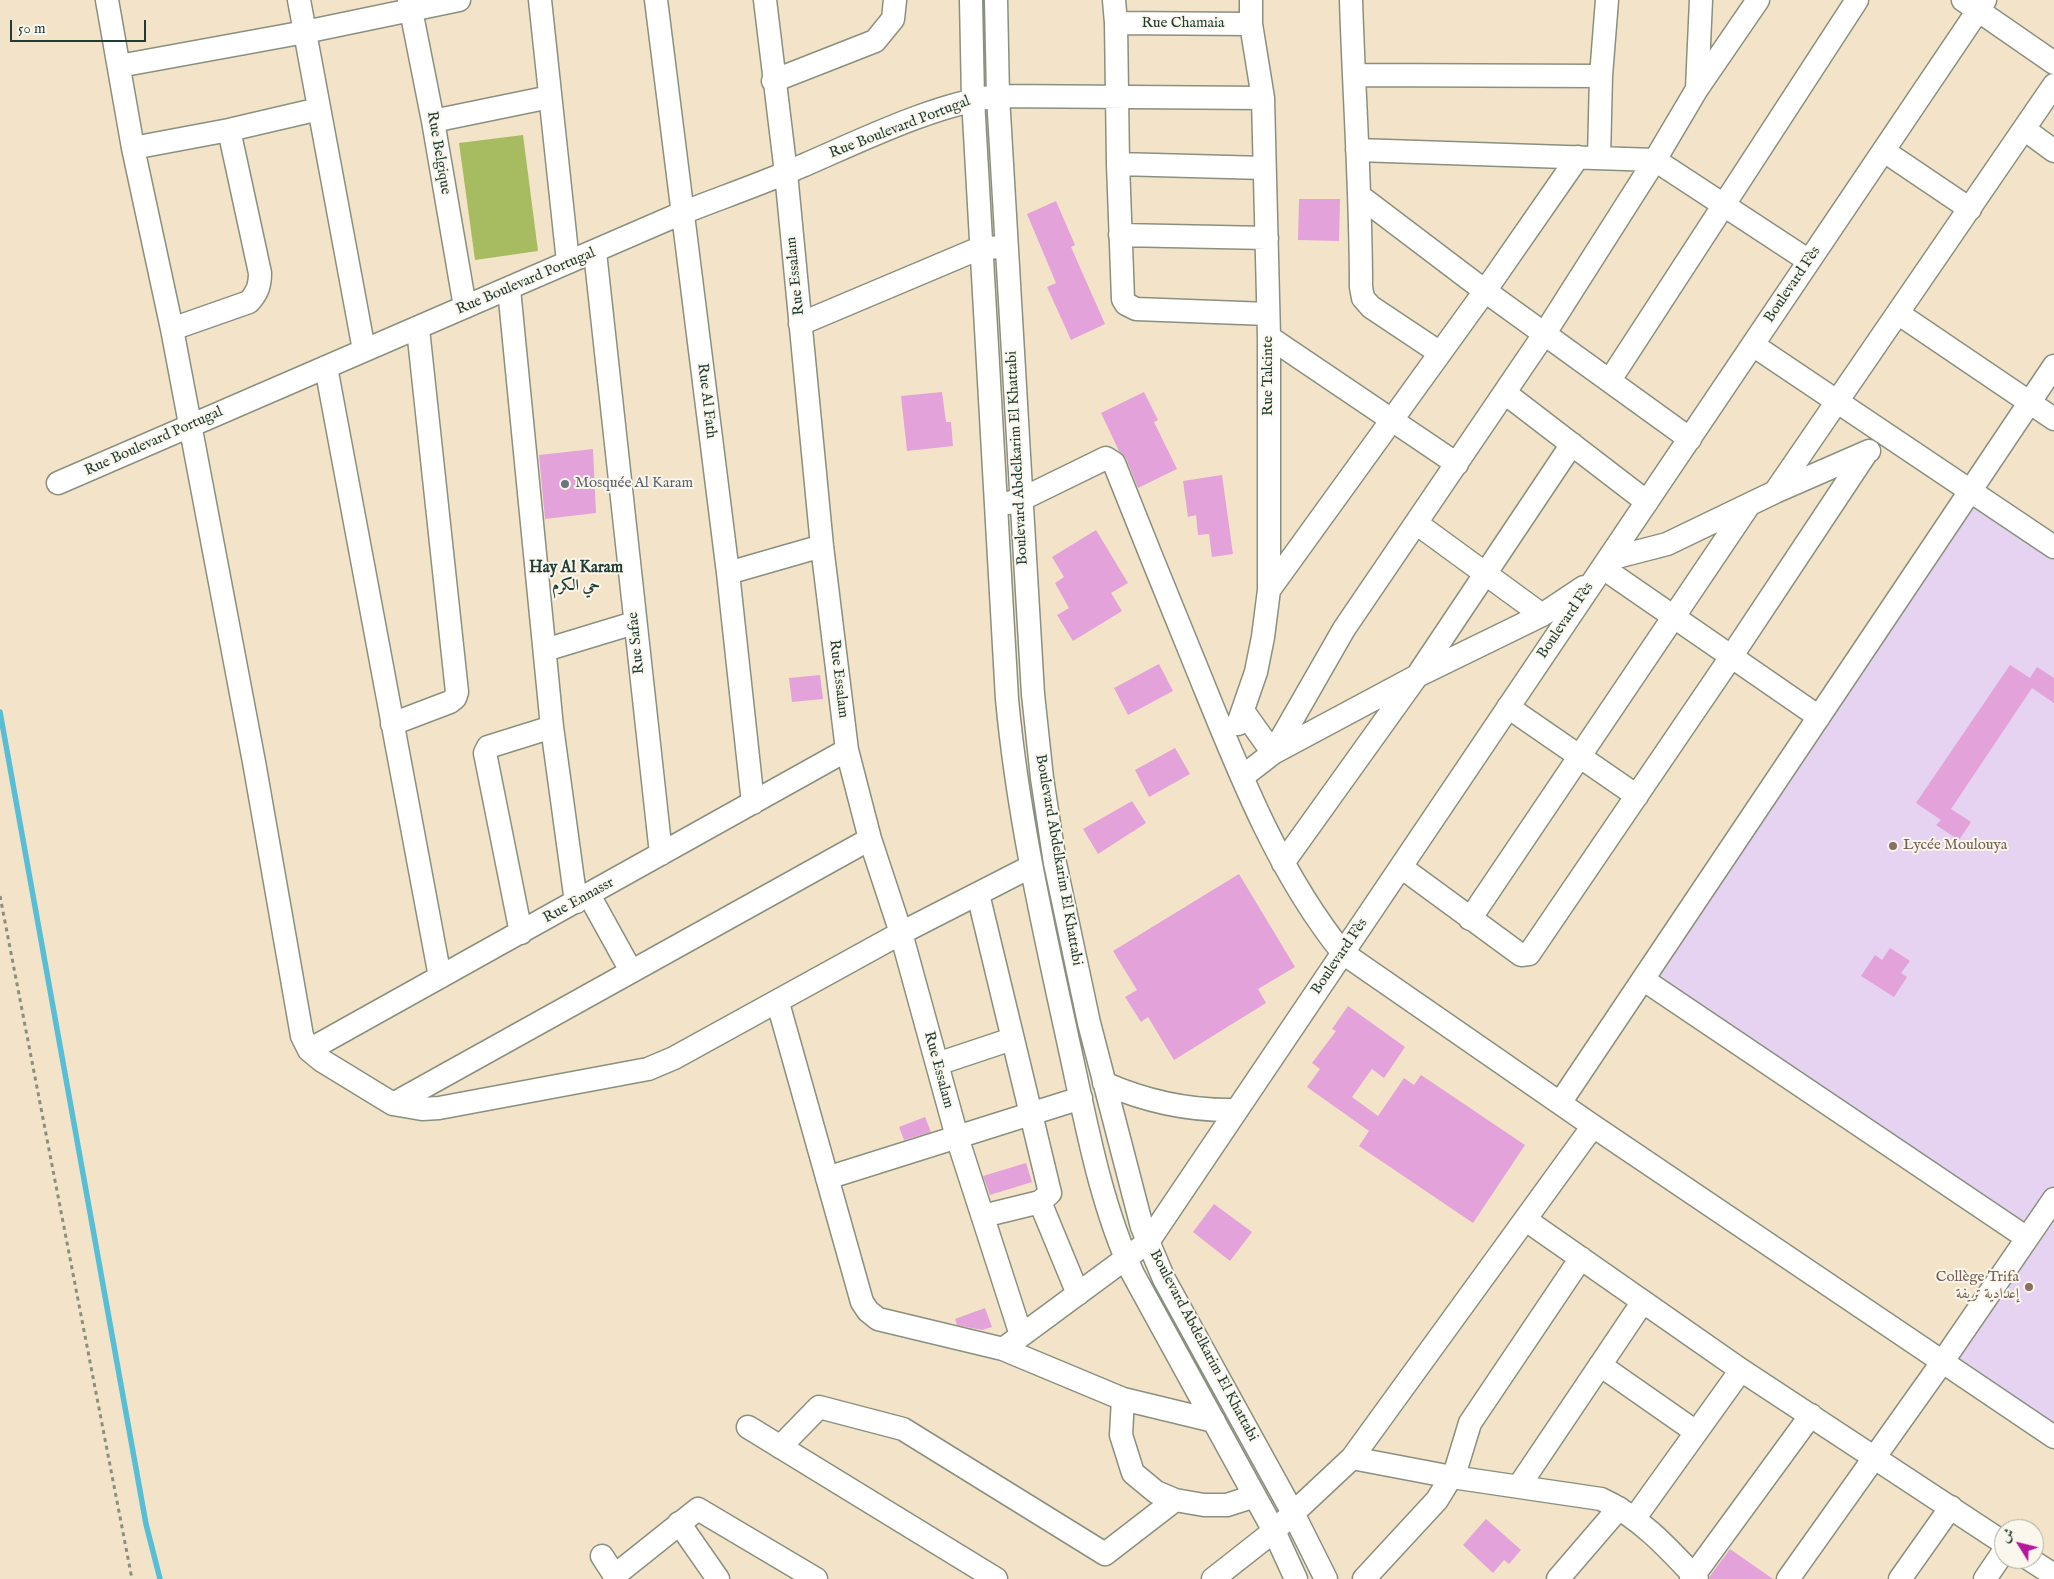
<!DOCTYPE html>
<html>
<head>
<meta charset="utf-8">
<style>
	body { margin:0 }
	#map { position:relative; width:2054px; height:1579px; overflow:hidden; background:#f3e4c9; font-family:"IM FELL English",Amiri,serif }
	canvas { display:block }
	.north { position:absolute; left:1994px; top:1519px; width:50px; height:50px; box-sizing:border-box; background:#fbf7ec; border:1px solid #a3ada2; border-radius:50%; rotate:306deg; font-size:14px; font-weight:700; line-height:20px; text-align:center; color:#1f3d34 }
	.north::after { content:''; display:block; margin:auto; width:18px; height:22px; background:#b5179e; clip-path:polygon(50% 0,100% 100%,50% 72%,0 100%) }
	.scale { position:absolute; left:10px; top:20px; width:136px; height:22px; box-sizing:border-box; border:2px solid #1f3d34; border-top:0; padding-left:6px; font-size:15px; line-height:18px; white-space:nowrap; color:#1f3d34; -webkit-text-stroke:4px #fbf7ec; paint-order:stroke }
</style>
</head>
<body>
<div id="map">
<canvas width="2054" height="1579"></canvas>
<div class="north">ش</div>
<div class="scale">50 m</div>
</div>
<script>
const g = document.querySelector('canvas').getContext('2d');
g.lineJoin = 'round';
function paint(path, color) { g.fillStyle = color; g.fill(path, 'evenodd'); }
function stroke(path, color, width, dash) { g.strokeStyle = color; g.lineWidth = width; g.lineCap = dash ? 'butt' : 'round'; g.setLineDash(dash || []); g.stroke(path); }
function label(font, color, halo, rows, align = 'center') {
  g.font = font + ' "IM FELL English",Amiri,serif'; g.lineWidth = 4; g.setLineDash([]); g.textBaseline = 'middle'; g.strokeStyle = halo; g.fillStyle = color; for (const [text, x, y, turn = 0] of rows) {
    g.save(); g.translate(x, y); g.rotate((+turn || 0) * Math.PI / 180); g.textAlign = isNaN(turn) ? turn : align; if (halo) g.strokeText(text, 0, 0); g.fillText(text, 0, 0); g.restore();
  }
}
paint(new Path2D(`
	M1971,491L2054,547V1429L1954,1362L2037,1239L1644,975Z`), '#e5d3f1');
paint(new Path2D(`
	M523,135L538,251L475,260L459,143Z`), '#a7bc61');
stroke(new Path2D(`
	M0,712L146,1524L160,1579`), '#58bed5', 5.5);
paint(new Path2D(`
	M1299,199H1340L1339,241L1298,240Z
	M1056,201L1075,245L1071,247L1105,324L1071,340L1047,287L1056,283L1027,214Z
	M942,392L946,422H951L953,446L907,451L901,396Z
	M1144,392L1158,420L1154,422L1177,469L1138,488L1126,458L1119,451L1101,413Z
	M593,449L596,513L545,519L539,455Z
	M1222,475L1233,554L1212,557L1209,534L1198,535L1196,515L1188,517L1183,481Z
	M1096,530L1128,583L1111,593L1122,611L1073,641L1057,615L1069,608L1055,583L1064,577L1052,557Z
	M1159,664L1173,691L1128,715L1114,688Z
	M2010,665L2030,678L2037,667L2054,678V703L2032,688L1951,809L1971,822L1959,840L1936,825L1941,820L1916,803Z
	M820,675L823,699L792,702L789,678Z
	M1175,748L1190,774L1149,797L1135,770Z
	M1132,801L1146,823L1098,854L1083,829Z
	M1239,874L1295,967L1258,989L1266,1003L1174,1060L1148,1017L1141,1022L1125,997L1137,990L1113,951Z
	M1890,948L1910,961L1901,973L1907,977L1894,997L1861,976L1875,955L1882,960Z
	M1348,1006L1405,1047L1384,1078L1372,1069L1352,1097L1378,1116L1404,1078L1414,1085L1421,1075L1525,1145L1473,1223L1359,1146L1369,1131L1307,1087L1320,1069L1312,1063L1336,1031L1332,1029Z
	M925,1117L931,1132L904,1140L899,1127Z
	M1026,1163L1032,1182L990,1195L983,1176Z
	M1214,1204L1252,1232L1230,1261L1193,1232Z
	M985,1308L992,1327L982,1330L957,1325L955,1319Z
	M1486,1519L1521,1550L1509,1564L1504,1560L1493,1573L1463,1545Z
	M1730,1549L1773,1579H1710V1576Z`), '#e3a2d9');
const minor = new Path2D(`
	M107,0L133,148L172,329L254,762L302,1036L309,1050L321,1060L393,1104L422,1109L439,1108L648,1069L674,1058L901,933L1030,867
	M299,0L364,350
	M409,0L433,121L465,307
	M540,0L568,262
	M656,0L728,573L753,803
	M765,0L786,173L822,546L847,750L870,839L901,933L957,1137L1021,1335
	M971,0L973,99L1007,699C1018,817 1044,930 1069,1045C1086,1122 1100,1203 1133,1274L1274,1531L1296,1579
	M996,0L998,96L1033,694L1042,778L1055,863L1089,1023L1142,1227L1164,1279L1293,1513L1326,1579
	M1114,0L1116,23L1118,164L1123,299L1126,304L1136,309L1268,314
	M1351,0C1354,96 1361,191 1361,287L1363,298L1371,307L1440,353
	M1963,0L2054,63
	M1116,23L1251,24
	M119,66L305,32L459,0
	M1355,75L1601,76
	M773,81L875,41L893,19L895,0
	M1697,89L1701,0
	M433,121L550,97
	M2024,129L2054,151
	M133,148L229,130L319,109
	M1357,150L1655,160L1809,261
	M1884,151L1970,209
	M1599,158L1601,76L1607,0
	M1118,164L1264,168
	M1361,197L1485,291L1690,439
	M1120,235L1267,238
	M595,252L661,854
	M509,289L552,727L576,902
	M1899,314L2054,419
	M800,324L973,251L997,247
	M172,329L249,302C257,293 260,286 260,273L229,130
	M1269,337L1457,464
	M1753,345L2054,547
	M326,367L440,977
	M1610,380L1857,0
	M1505,393L1647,502
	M58,483L682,213C720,198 758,185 795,169C856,143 933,104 998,96L1263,98
	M1775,492L2054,85
	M1008,503L1020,500L1106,458L1114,463C1143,536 1172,608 1202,681C1240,775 1279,874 1343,953L1593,1126L2054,1437
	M1416,523L1542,615
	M1609,559L1667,544L1775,492L1869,451
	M1603,568L1819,717
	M728,573L822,546
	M1269,590L1485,291L1578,157
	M545,650L634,623
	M1508,707L1637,796
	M1243,711L1273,753L1344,629L1545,333L1655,160L1697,89L1758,0
	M392,724L450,702L455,698L457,692L418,329
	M1238,724L1256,672L1263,637L1269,590V337L1263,98L1251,24V0
	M1242,777L1273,753L1417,676L1542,615L1584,587
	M1283,863L1417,676L1572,444
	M1401,867L1521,955L1529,954L1731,657L1867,452
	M978,894L1050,1193L1040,1202L983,1216
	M589,895L631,971
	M1470,919L1749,505
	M521,933L485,753L488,747L552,727
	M1644,980L2027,1238
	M778,1003L862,1302L868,1311L878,1319L1003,1349L1148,1242L1985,0
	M309,1050L847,750
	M937,1064L1012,1039
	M1104,1083C1147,1102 1189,1111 1236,1110
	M1560,1103L2054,366
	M393,1104L870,839
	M827,1178L1081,1098
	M1040,1202L1078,1294
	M1526,1220L1741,1370L2004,1543
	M1003,1349L1123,1399L1214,1421
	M1600,1365L1696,1432
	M1123,1399L1121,1435L1133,1473L1156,1492L1175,1500L1204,1505H1227L1255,1496
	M748,1427L996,1579
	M780,1447L819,1407L903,1429L1105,1554L1175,1500
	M1352,1458L1452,1477L1601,1499C1639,1516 1669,1549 1697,1579
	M1519,1486L1642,1303
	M1634,1519L1741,1370
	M679,1523L718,1579
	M602,1556L617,1579
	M2029,1559L2054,1575
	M614,1576L698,1509L816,1579
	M1213,1579L1274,1531L1352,1458L1593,1126
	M1364,1579L1437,1500L1456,1469L1470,1423L1581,1258
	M1558,1579L1619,1508
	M1691,1579L1811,1415
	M1788,1579L1943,1361L2054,1199
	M1900,1579L1951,1507
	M1985,1579L2004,1551`);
stroke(minor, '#89907e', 25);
stroke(new Path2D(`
	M0,896L132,1579`), '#89907e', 3, [4, 4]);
stroke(minor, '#fff', 22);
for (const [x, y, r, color] of [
	[565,484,5,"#6b7280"],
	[1893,846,5,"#8d6e63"],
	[2029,1287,5,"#8d6e63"]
]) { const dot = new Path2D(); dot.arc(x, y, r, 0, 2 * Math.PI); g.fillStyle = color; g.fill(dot); stroke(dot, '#fbf7ec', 2); }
label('15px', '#1f3d34', '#fbf7ec', [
	["Rue Chamaia",1183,24],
	["Rue Boulevard Portugal",900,128,-21],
	["Rue Belgique",438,153,80],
	["Rue Essalam",796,276,-96],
	["Rue Boulevard Portugal",526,282,-23],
	["Boulevard Fès",1793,285,-56],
	["Rue Talcinte",1269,376,-90],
	["Rue Al Fath",706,401,83],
	["Rue Boulevard Portugal",154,442,-24],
	["Boulevard Abdelkarim El Khattabi",1018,458,-93],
	["Boulevard Fès",1566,621,-56],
	["Rue Safae",637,643,-96],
	["Rue Essalam",838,679,83],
	["Boulevard Abdelkarim El Khattabi",1058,860,80],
	["Rue Ennassr",579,901,-29],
	["Boulevard Fès",1340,957,-56],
	["Rue Essalam",938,1070,75],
	["Boulevard Abdelkarim El Khattabi",1203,1346,62]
]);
label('15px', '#5b616d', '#fbf7ec', [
	["Mosquée Al Karam",575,484]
], 'left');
label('15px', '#785e54', '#fbf7ec', [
	["Lycée Moulouya",1903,846],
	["Collège Trifa",2019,1278,"right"],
	["إعدادية تريفة",2019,1295,"right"]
], 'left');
label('bold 16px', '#1f3d34', '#fbf7ec', [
	["Hay Al Karam",576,569],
	["حي الكرم",576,587]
]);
</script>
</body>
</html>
